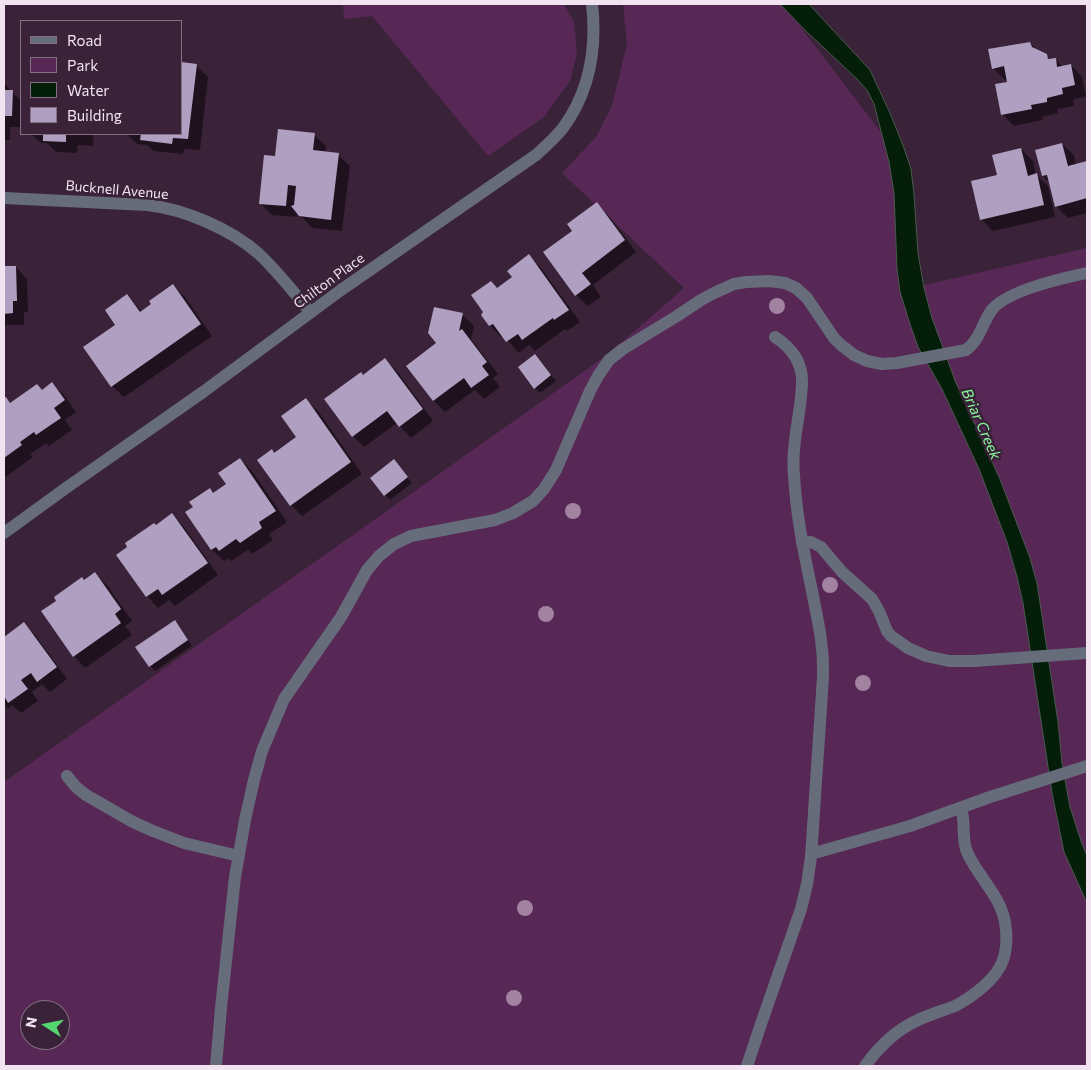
<!DOCTYPE html>
<html>
<head>
<meta charset="utf-8">
<style>
	body { margin:0 }
	#map { position:relative; width:1091px; height:1070px; overflow:hidden; background:#3a2339; font-family:Commissioner,sans-serif }
	canvas { display:block }
	.frame { position:absolute; inset:0; border:5px solid #f2e3f1; pointer-events:none }
	.legend { position:absolute; left:20px; top:20px; width:162px; height:115px; box-sizing:border-box; background:#3a2339; border:1px solid #847083; margin:0; padding:6px 9px; list-style:none; font-size:15px; color:#f2e3f1 }
	.legend li { display:flex; align-items:center; gap:10px; height:25px }
	.legend b { width:25px; border:1px solid #847083 }
	.north { position:absolute; left:20px; top:1000px; width:50px; height:50px; box-sizing:border-box; background:#3a2339; border:1px solid #847083; border-radius:50%; rotate:281deg; font-size:14px; font-weight:700; line-height:20px; text-align:center; color:#f2e3f1 }
	.north::after { content:''; display:block; margin:auto; width:18px; height:22px; background:#56d671; clip-path:polygon(50% 0,100% 100%,50% 72%,0 100%) }
</style>
</head>
<body>
<div id="map">
<canvas width="1091" height="1070"></canvas>
<div class="frame"></div>
<ul class="legend">
<li><b style="height:6px;background:#666c7a"></b>Road</li>
<li><b style="height:14px;background:#572756"></b>Park</li>
<li><b style="height:14px;background:#041e09"></b>Water</li>
<li><b style="height:14px;background:#af9fc0"></b>Building</li>
</ul>
<div class="north">N</div>
</div>
<script>
const g = document.querySelector('canvas').getContext('2d');
g.lineJoin = 'round';
function paint(path, color) { g.fillStyle = color; g.fill(path, 'evenodd'); }
function stroke(path, color, width, dash) { g.strokeStyle = color; g.lineWidth = width; g.lineCap = dash ? 'butt' : 'round'; g.setLineDash(dash || []); g.stroke(path); }
function label(font, color, halo, rows, align = 'center') {
  g.font = font + ' Commissioner,sans-serif'; g.lineWidth = 5; g.setLineDash([]); g.textBaseline = 'middle'; g.strokeStyle = halo; g.fillStyle = color; for (const [text, x, y, turn = 0] of rows) {
    g.save(); g.translate(x, y); g.rotate((+turn || 0) * Math.PI / 180); g.textAlign = isNaN(turn) ? turn : align; if (halo) g.strokeText(text, 0, 0); g.fillText(text, 0, 0); g.restore();
  }
}
paint(new Path2D(`
	M343,4H564L574,22L577,53L570,81L544,117L488,156L372,16L344,19Z
	M623,4H783L903,161L920,286L1087,248V1066H4V782L607,355L684,288L562,173L596,137L612,105L627,44ZM30,1010H60V1040H30Z`), '#572756');
const water = new Path2D(`
	M780,4H809L831,28L870,70L890,113L904,148L911,169L914,194L918,253L924,288L932,318L956,383L1000,479L1030,558L1037,583L1058,722L1062,763L1070,807L1081,841L1087,856V903L1064,852L1052,793L1023,603L1017,577L1007,542L979,469L942,389L918,347L910,324L900,292L897,269L894,193L889,162L874,104L867,90L858,80L807,32Z`);
paint(water, '#041e09');
stroke(water, '#4b594f', 1);
paint(new Path2D(`
	M1030,43L1039,52L1046,56L1051,60L1055,59L1063,67L1071,65L1082,77L1086,97L1073,99L1074,106L1057,109L1058,113L1042,117L1043,120L1014,126L1002,114L1008,83V79L1005,80L993,68Z
	M196,65L208,77L200,150L184,149L183,154L153,151L147,145L137,144L127,134H181Z
	M4,83L10,90V92H12L21,101V127H10V140H4Z
	M31,134H94L93,146L78,145L77,153L56,152L47,143H41Z
	M314,135L326,146L325,153L338,155L350,166L342,231L312,228L297,212V217L272,215L260,203L276,158Z
	M1062,144L1074,155L1076,165L1087,162V213L1068,218L1056,206L1049,182L1043,176Z
	M1021,149L1033,161L1036,175L1048,186L1055,217L993,231L982,220L972,182L998,176Z
	M597,203L608,215L636,252L593,285L601,297L588,306L576,295L574,231Z
	M529,256L541,268L580,322L567,331L565,329L535,351L529,345L519,353L503,336L501,337L490,325L498,289L514,278Z
	M4,267H16L27,279L28,312H24V325H4Z
	M173,286L185,297L212,336L124,397L112,386L117,325L127,295L142,312Z
	M462,315L474,326L471,339L498,374L493,378L500,387L484,399L475,390L445,412L434,401L408,366L438,344Z
	M385,360L397,371L433,421L411,438L397,423L364,447L353,436L363,376Z
	M540,361L556,381L540,393L535,388Z
	M52,384L64,395L76,412L65,420L72,430L49,446L46,443L30,454L33,457L4,478V396L11,404L42,391Z
	M306,400L318,411L362,474L302,516L291,505L275,454L297,437Z
	M240,459L252,471L287,522L269,534L273,540L252,554L248,550L231,561L228,558L224,561L212,550L187,513L228,485Z
	M399,467L412,483L390,500L385,495Z
	M172,515L184,527L218,575L175,606L169,600L158,608L147,596L156,527Z
	M95,574L107,585L132,621L125,626L132,635L85,668L74,656L58,601Z
	M175,622L180,627L192,646L155,671L150,666Z
	M24,624L35,635L67,679L50,692L42,684L32,692L38,701L21,713L12,705L8,709L4,704V638Z`), '#0007');
paint(new Path2D(`
	M1030,42L1032,47L1047,54L1048,59L1056,58L1057,67L1071,64L1075,85L1062,88L1063,94L1047,98V102L1031,105L1032,109L1001,115L995,84L1007,82L1004,66L992,69L988,49Z
	M181,62L197,64L188,139L173,138L172,144L140,140L141,134H181Z
	M4,90H13L12,116H4Z
	M278,129L315,133L313,150L339,153L331,220L299,216L291,206L294,205L296,186L288,185L286,206L259,204L264,155L275,156Z
	M43,134H66V142L43,141Z
	M1062,143L1068,166L1087,161V198L1055,207L1047,175L1042,176L1035,150Z
	M1021,148L1028,176L1037,173L1044,205L980,220L971,181L997,175L992,155Z
	M597,202L625,240L582,273L591,284L575,296L543,252L572,231L567,224Z
	M529,254L569,310L554,320L553,318L522,340L518,334L506,342L493,324L489,326L481,315L483,312L471,295L491,281L497,288L512,277L507,271Z
	M4,266H16L17,301H13V313L4,314Z
	M173,284L201,324L111,387L83,347L115,325L105,310L127,294L140,312L151,304L149,301Z
	M434,307L463,313L459,331L462,329L487,362L482,366L489,375L471,388L464,378L433,401L406,366L436,343L428,333Z
	M535,354L551,375L534,389L518,367Z
	M385,358L423,409L399,427L387,411L352,437L324,399L361,372L363,375Z
	M52,382L65,400L54,408L61,418L36,435L34,432L20,442L22,445L4,458V398L6,397L10,403L37,384L42,390Z
	M306,398L351,462L290,506L257,460L272,449L274,453L296,437L281,416Z
	M240,458L276,511L259,522L262,528L240,543L236,539L219,551L216,547L211,550L185,512L193,507L189,502L210,488L213,493L226,484L218,473Z
	M394,459L408,477L384,496L370,478Z
	M172,513L208,563L162,595L158,589L146,597L116,555L127,547L125,543L154,523L156,525Z
	M95,572L121,609L115,614L121,623L73,657L41,611L56,601L54,597L82,577L84,580Z
	M175,620L188,640L149,667L135,647Z
	M24,622L57,667L37,682L31,673L21,680L28,689L8,703L4,696V637Z`), '#af9fc0');
stroke(new Path2D(`
	M802,543L811,542L821,547L842,572L872,599L879,611L887,631L891,636L908,648L926,656L949,661H974L1087,653
	M67,776L76,787L86,795L133,822L153,831L184,843L239,856
	M811,853L818,852L910,826L990,797L1087,766
	M216,1066L221,1008L235,877L245,820L254,780L262,751L284,699L341,617L367,570L379,556L394,544L411,536L495,520L513,513L533,501L544,489L556,470L590,391L598,376L609,360L623,349L677,316L701,300L714,293L734,284L746,282L769,281L785,283L796,288L807,298L834,338L841,345L854,355L867,361L882,364L897,363L966,350C979,341 982,324 991,311C1005,291 1063,278 1087,273
	M747,1066L762,1021L801,909L807,884L811,857L823,677C824,645 818,622 812,591C804,553 796,514 794,475C791,444 801,414 802,384C803,363 792,348 775,337
	M865,1066C878,1048 895,1031 916,1021C928,1015 942,1011 955,1006C972,997 997,979 1003,960C1007,948 1007,934 1005,922C1000,895 978,877 967,852C961,838 966,822 961,808`), '#666c7a', 12);
stroke(new Path2D(`
	M4,198L147,205C184,209 231,229 259,254C278,272 294,292 310,312
	M4,533L66,488L203,392L341,290L536,155C546,146 555,138 563,128C590,91 597,48 592,4`), '#666c7a', 12);
g.fillStyle = '#a182a0';
for (const [x, y] of [
	[777,306],
	[573,511],
	[830,585],
	[546,614],
	[863,683],
	[525,908],
	[514,998]
]) { g.beginPath(); g.arc(x, y, 8, 0, 2 * Math.PI); g.fill(); }
label('14px', '#f2e3f1', '#3a2339', [
	["Bucknell Avenue",117,190,5],
	["Chilton Place",329,281,-36]
]);
label('italic 15px', '#86f599', '#3a2339', [
	["Briar Creek",981,424,66]
]);
</script>
</body>
</html>
